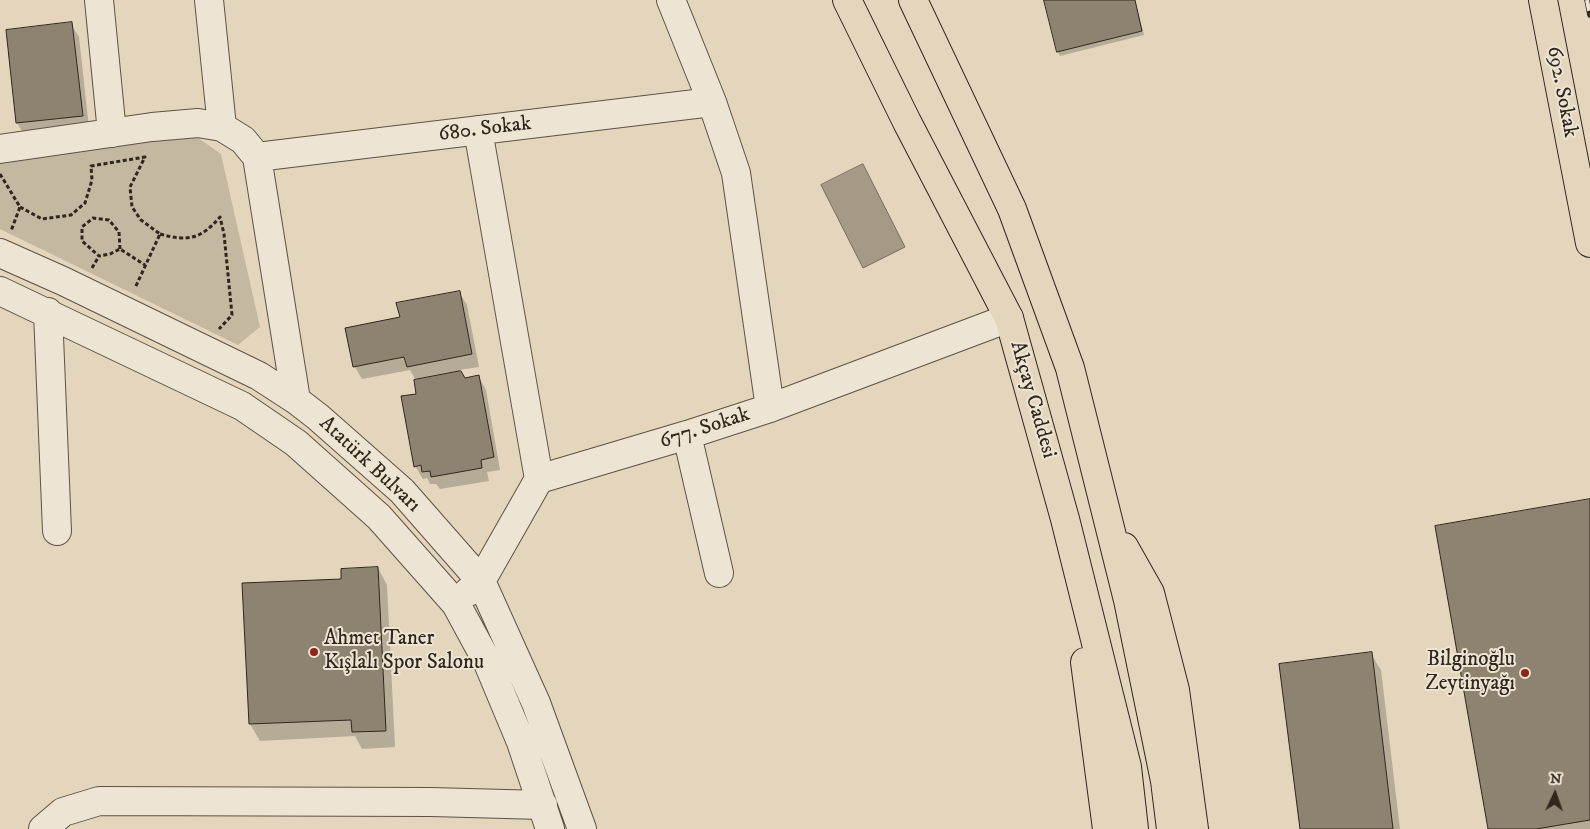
<!DOCTYPE html>
<html>
<head>
<meta charset="utf-8">
<style>
	body { margin:0 }
	#map { position:relative; width:1590px; height:829px; overflow:hidden; background:#e3d6bc; font-family:"IM FELL DW Pica",serif }
	canvas { display:block }
	.north { position:absolute; left:1530px; top:769px; width:50px; height:50px; -webkit-text-stroke:4px #ede4d3; paint-order:stroke; rotate:3deg; font-size:14px; font-weight:700; line-height:20px; text-align:center; color:#31261d }
	.north::after { content:''; display:block; margin:auto; width:18px; height:22px; background:#31261d; clip-path:polygon(50% 0,100% 100%,50% 72%,0 100%) }
</style>
</head>
<body>
<div id="map">
<canvas width="1590" height="829"></canvas>
<div class="north">N</div>
</div>
<script>
const g = document.querySelector('canvas').getContext('2d');
g.lineJoin = 'round';
function paint(path, color) { g.fillStyle = color; g.fill(path, 'evenodd'); }
function stroke(path, color, width, dash) { g.strokeStyle = color; g.lineWidth = width; g.lineCap = dash ? 'butt' : 'round'; g.setLineDash(dash || []); g.stroke(path); }
function label(font, color, halo, rows, align = 'center') {
  g.font = font + ' "IM FELL DW Pica",serif'; g.lineWidth = 4; g.setLineDash([]); g.textBaseline = 'middle'; g.strokeStyle = halo; g.fillStyle = color; for (const [text, x, y, turn = 0] of rows) {
    g.save(); g.translate(x, y); g.rotate((+turn || 0) * Math.PI / 180); g.textAlign = isNaN(turn) ? turn : align; if (halo) g.strokeText(text, 0, 0); g.fillText(text, 0, 0); g.restore();
  }
}
paint(new Path2D(`
	M194,135L221,154L260,327L238,345L0,229V160Z`), '#c5b8a1');
const water = new Path2D(`
	M863,164L905,247L863,268L821,185Z`);
paint(water, '#a69a86');
stroke(water, '#776c5c', 1);
paint(new Path2D(`
	M1045,0H1135L1144,35L1060,56L1058,52Z
	M71,24L79,37L89,128L25,136L17,123L7,31Z
	M459,292L467,305L479,367L459,370L464,379L479,377L486,390L500,470L487,472L489,481L440,489L436,484H430L427,478L423,479L415,466L418,395L416,381L410,370L362,379L355,367L401,318Z
	M1590,500V829H1489Z
	M378,568L387,585L395,747L362,749L355,736L260,741L250,724L244,585L342,580Z
	M1371,654L1381,670L1400,829H1301Z`), '#0003');
const building = new Path2D(`
	M1044,0H1135L1142,31L1057,52Z
	M72,22L83,116L16,123L6,30Z
	M460,291L472,354L407,367L404,357L353,367L345,328L400,317L396,303Z
	M461,371L465,378L479,375L494,457L481,460L482,468L431,477L430,471L422,472L421,465L414,467L401,396L416,394L414,380Z
	M1590,499V820L1536,829H1488L1435,526Z
	M378,567L386,731L352,732L351,720L249,724L242,583L341,579V569Z
	M1372,652L1393,829H1300L1279,664Z`);
paint(building, '#8e8270');
stroke(building, '#31261d', 1);
const minor = new Path2D(`
	M99,0L112,133
	M209,0L222,127
	M671,0L712,102L736,173L770,408
	M478,130L539,479
	M0,149L152,127L198,123L222,127L243,140L257,157L296,400
	M257,157L712,102
	M0,253L63,281L259,376L296,400L318,417L402,491L481,581L536,703L582,829
	M0,291L242,406L296,443L379,517L456,604L488,663L521,742L550,829
	M48,312L57,531
	M687,435L719,573
	M468,592L481,581L539,479L687,435L770,408L1009,318
	M43,829L63,812L99,801L431,802L543,805`);
const major = new Path2D(`
	M1543,0L1590,243`);
const highway = new Path2D(`
	M847,0L907,122L1009,318L1065,519L1127,767L1134,829
	M913,0L1012,209L1070,368L1128,600L1165,781L1171,829
	M1124,547L1150,593L1175,690L1194,829
	M1085,662L1107,829`);
stroke(minor, '#5e5245', 30);
stroke(major, '#31261d', 30);
stroke(highway, '#31261d', 30);
stroke(new Path2D(`
	M0,174L20,207L11,231
	M20,207L42,219L71,215L85,203L92,180L91,166L145,157L130,187L132,207L141,220L160,234L135,288
	M160,234C188,242 201,239 220,217L224,234L232,315L219,329
	M120,249L119,232L109,220L93,218L82,227V241L99,256L110,254L120,249L145,265
	M92,268L99,256`), '#31261d', 3, [4, 2.5]);
stroke(minor, '#ede4d3', 28);
stroke(major, '#e3d6bc', 28);
stroke(highway, '#e3d6bc', 28);
const rail = new Path2D(`
	M1587,0L1590,15`);
stroke(rail, '#31261d', 5.5);
stroke(rail, '#ede4d3', 4, [11]);
for (const [x, y, r, color] of [
	[314,652,5,"#8f2418"],
	[1525,673,5,"#8f2418"]
]) { const dot = new Path2D(); dot.arc(x, y, r, 0, 2 * Math.PI); g.fillStyle = color; g.fill(dot); stroke(dot, '#ede4d3', 2); }
label('21px', '#31261d', '#ede4d3', [
	["692. Sokak",1561,92,79],
	["680. Sokak",485,130,-7],
	["Akçay Caddesi",1032,400,74],
	["677. Sokak",705,429,-18],
	["Atatürk Bulvarı",369,465,43]
]);
label('21px', '#31261d', '#ede4d3', [
	["Ahmet Taner",324,640],
	["Kışlalı Spor Salonu",324,664],
	["Bilginoğlu",1515,661,"right"],
	["Zeytinyağı",1515,685,"right"]
], 'left');
</script>
</body>
</html>
